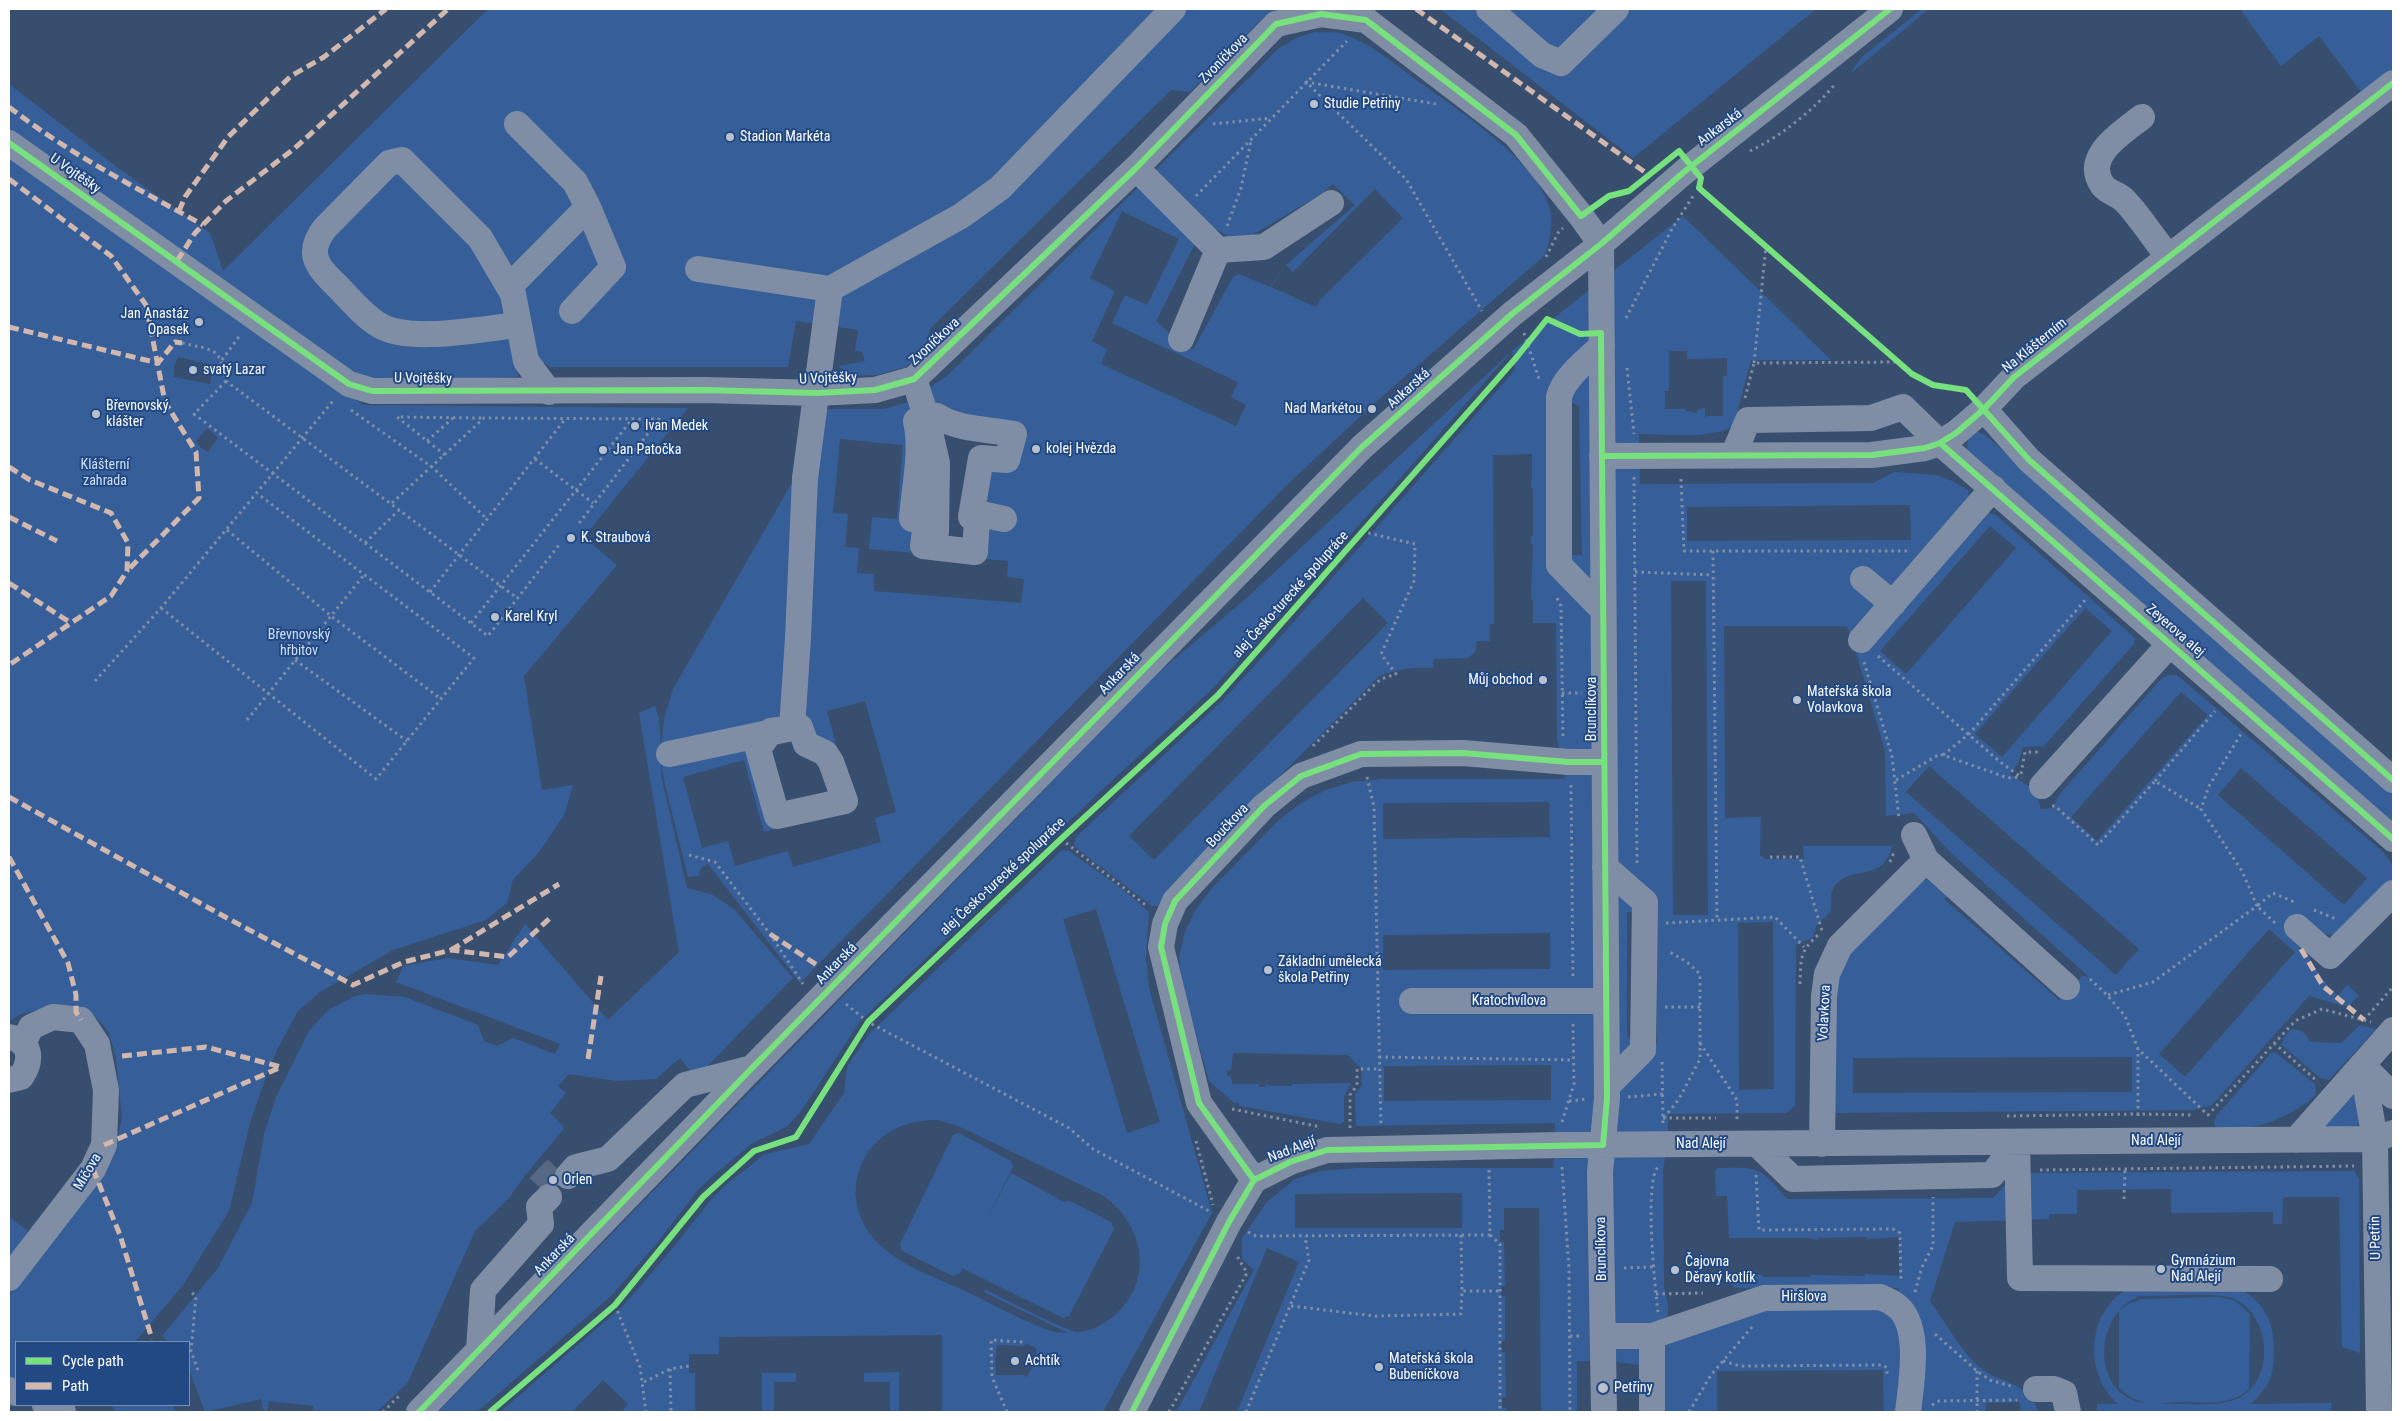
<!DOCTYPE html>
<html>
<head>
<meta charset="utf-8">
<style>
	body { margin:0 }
	#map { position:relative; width:2402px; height:1421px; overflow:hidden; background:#384e6e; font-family:"Roboto Condensed",sans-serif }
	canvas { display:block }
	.frame { position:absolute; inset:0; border:10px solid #fff; pointer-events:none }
	.legend { position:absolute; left:15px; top:1341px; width:175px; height:65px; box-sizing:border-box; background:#224984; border:1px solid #7a92b5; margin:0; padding:6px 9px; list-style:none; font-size:15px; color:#fff }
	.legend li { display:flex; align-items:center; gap:10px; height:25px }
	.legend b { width:25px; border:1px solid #7a92b5 }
</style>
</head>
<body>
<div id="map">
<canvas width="2402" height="1421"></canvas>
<div class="frame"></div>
<ul class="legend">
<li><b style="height:6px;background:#77e17e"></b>Cycle path</li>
<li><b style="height:6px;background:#d1b7ad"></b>Path</li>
</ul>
</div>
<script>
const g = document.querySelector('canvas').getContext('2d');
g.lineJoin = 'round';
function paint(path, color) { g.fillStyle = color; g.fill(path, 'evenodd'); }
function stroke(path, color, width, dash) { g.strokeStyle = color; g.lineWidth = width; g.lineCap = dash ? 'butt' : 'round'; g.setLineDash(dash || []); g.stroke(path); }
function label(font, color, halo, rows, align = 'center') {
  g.font = font + ' "Roboto Condensed",sans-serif'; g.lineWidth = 4; g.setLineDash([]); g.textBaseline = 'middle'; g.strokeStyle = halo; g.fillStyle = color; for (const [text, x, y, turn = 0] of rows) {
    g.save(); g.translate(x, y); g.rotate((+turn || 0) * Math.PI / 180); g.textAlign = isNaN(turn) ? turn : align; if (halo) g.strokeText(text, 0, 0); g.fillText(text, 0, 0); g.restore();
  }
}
paint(new Path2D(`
	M488,9H1279L1262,19L1190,92L1171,90L929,330L932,349L905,367L877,375L849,376L839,366L865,361L862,352L855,351L858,330L796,321L788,367H550L535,357L517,365L518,377L386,382L345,371L9,133V84L118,168L210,233L223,271Z
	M1440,9H1816L1633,158Z
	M1922,9H1929L1850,74L1862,57Z
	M2240,9H2393V69L2362,93L2319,36L2281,66Z
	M1315,32C1325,33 1336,31 1346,35C1373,45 1396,65 1419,82C1457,109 1536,161 1549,206C1554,223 1550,238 1545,255L1378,400L1290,482L800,983L708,864L702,867L698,876L688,877L664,780L661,760V776L687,888L713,895L734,909L793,978L696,1078L680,1058L656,1079L617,1081L569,1074L558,1086L566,1093L550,1113L563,1126V1130L526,1174L509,1198L475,1231L408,1382L377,1412H313V1406L269,1401L267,1412H264L261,1399L205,1412L189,1369V1342H170L162,1336L218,1268L252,1203L264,1134L276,1097L309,1031L328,1010L355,996L365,994L405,997L478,1025L484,1041L497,1046L513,1038L555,1054L560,1044L396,982L403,966L448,958L498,965L525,924L608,1020L679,952L639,713L655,706L659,719L661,747L664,719L673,689L796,476L803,409H884L909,402L948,375L1278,49L1296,38ZM1333,184L1355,205L1286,265L1270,287L1239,274L1233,277L1193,350L1171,340L1168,332L1156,321L1205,223L1233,239L1249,237L1321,194ZM1375,189L1403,218L1320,300L1316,307L1271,287L1286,265L1293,272ZM1122,211L1179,239L1147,305L1125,295L1112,323L1238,382L1231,397L1246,405L1236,426L1101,364L1107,349L1092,341L1115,291L1090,278ZM944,421L1014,434L975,499L974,552L923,546ZM840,439L903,445L897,519L872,517L869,549L1008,561L1007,577L1024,579L1021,603L874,591V574L857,573L859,548L845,547L848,514L833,513ZM865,701L896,812L875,818L881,842L793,867L788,851L735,866L728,841L702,848L683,777L744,760L764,832L853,807L827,711ZM800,727L845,800L777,816L765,739Z
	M9,153L363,405L688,408L584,537L617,565L524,676L542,790L573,785L564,815L540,851L513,880L507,903L486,920L393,950L320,992L298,1011L277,1050L263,1085L250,1123L229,1211L183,1285L135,1342H16V1385L9,1382V1296L80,1204L114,1151L122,1119L116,1057L108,1031L100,1021L86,1011L57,1005L21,1014L9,1021ZM178,357L213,365L210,384L174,377V367ZM207,428L218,438L208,452L200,447L196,441Z
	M1683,216L1831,360H1751L1734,424C1722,440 1659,434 1639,434L1640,484L1873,483L1894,472L1935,475L1950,480L1968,490L1970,501L1877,602L1852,640L1847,626H1724L1725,818L1761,817L1760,855L1765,859H1804L1803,846H1892C1883,885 1849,862 1833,889C1829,895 1833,905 1830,912L1816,926L1813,937L1796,945L1795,1106L1786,1113L1668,1114V1133L1663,1172L1664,1287L1668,1305V1343L1765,1306L1875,1303L1904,1328L1896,1412H1884L1883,1370L1717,1371V1412H1647L1646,1366L1611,1361H1577V1412H1541L1539,1208H1504V1230H1500V1242H1504L1505,1286H1501V1296L1505,1297V1341H1501V1352H1505L1506,1397H1502V1408H1506V1412H1237L1299,1262L1267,1248L1199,1412H1176L1254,1270L1242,1259V1238L1267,1202L1295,1179L1321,1171L1358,1168H1553L1555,1123L1356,1126L1355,1094L1362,1085L1361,1069L1348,1055L1233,1053L1231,1070L1227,1071V1076H1231L1232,1084H1259V1087H1266V1084L1269,1086H1292V1084L1351,1083L1344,1096V1122L1340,1124L1240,1106L1238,1103H1234L1209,1081L1181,982L1179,957L1185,932L1196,909L1212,888L1279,820L1301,803L1326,790L1352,782L1383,779H1565L1557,738L1556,623H1533V600L1531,599L1533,544H1531V536H1533V489L1531,488V481H1532V454L1493,455L1494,624H1490V641H1477L1475,652L1468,658L1434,659L1433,668C1413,667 1398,669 1379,676L1178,879L1158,906H1152L1075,847L1074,843L1076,837L1223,700L1268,651L1515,370L1512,351L1257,641L1211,690L1106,786L860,1021L804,1107L788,1126L753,1143L716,1173L698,1190L657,1243L611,1296L477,1412H438L1157,674L1249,596L1512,351ZM1669,349L1670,351H1686L1687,349V359L1729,358L1727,359V374L1729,375L1723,376V418L1722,416H1707L1705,418V408L1697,409V413L1687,411L1686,413V409H1663L1665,407V392L1663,391H1669ZM1568,400L1579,406L1582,555H1551ZM1910,505L1911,540L1687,541V507ZM1671,581H1706L1708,915H1673ZM1363,598L1388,623L1154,860L1129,836ZM1383,803L1549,802L1550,837L1383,839ZM1627,912L1656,913L1657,1044H1636L1627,1036ZM1773,922L1774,1089L1739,1090L1738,923ZM1550,933V969L1383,970V935ZM1551,1065V1100L1384,1101V1066ZM1462,1193V1228H1295V1194Z
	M1977,432L1984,434L2393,792V825L1967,450L1968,439Z
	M1989,513L1996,515L2135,638L2134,644L2044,746L2023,747L2018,764L2010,774L2036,791L2041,809L2053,808L2059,795L2162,678L2169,675H2177L2383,852L2393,865V881L2339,934L2327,935L2317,932L2305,948C2313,967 2323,981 2338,996L2347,985L2359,995L2348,1007L2309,996L2212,1105L2193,1110L1832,1113V996L1841,962L1916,884L1931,878L1949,895L1944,899L2059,1000L2082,976L2089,977L1952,854L1914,813L1886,816L1885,751L1855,649L1985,514ZM1990,526L2016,548L1906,674L1880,651ZM2085,608L2112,631L2002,757L1975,734ZM2181,692L2208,715L2097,841L2071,817ZM1929,766L2139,949L2116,975L1906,792ZM2241,768L2367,878L2344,905L2218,795ZM2269,929L2295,952L2185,1077L2159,1054ZM2132,1057V1092L1853,1093V1058Z
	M1062,850L1069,851L1122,889L1149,912L1146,957L1149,988L1212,1213L1103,1412H942V1335L719,1337V1354H689V1373H695V1412H621L628,1404L603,1380L572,1412H500L623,1306L668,1254L710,1201L727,1184L765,1154L809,1144L844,1093L847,1067L869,1034ZM1096,909L1160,1122L1127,1133L1063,919ZM938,1120L958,1126L1102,1195C1144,1223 1155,1280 1115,1315C1105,1324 1091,1331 1078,1332C1070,1333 998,1296 985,1289L984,1292L1068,1333L1054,1332C1024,1322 996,1306 967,1292C923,1271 863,1255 856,1199C854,1185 858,1168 866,1155C882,1130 909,1119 938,1120ZM1026,1343L1037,1349L1036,1353L1039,1355L1027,1377L1022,1375H996L995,1360L997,1345L1024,1346Z
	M2360,1025L2376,1029L2329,1080L2320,1078L2282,1045L2283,1039L2292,1029L2302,1031L2311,1042L2341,1043Z
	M2275,1052L2315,1084L2316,1095C2299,1110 2274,1123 2252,1127C2240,1130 2227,1129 2216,1129L2214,1122L2217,1115L2271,1053Z
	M2356,1089L2363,1121L2354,1128H2326L2324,1120Z
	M959,1133L1011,1161L1013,1167L981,1231L1011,1173L1064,1202L1070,1201L1111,1222L1114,1229L1069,1316L1063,1318L962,1268L960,1273L953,1276L902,1251L900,1244L953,1135Z
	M1717,1168C1760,1167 1759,1166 1787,1199L1993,1198L2017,1173L2354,1171L2359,1179L2360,1353L2342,1347L2339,1197H2283L2282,1224H2273V1212L2171,1213V1189L2077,1190V1214H2049V1219L1955,1222L1930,1301C1942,1317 1962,1352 1976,1364C2001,1387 2022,1376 2039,1412H2021L2020,1402L1986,1403L1985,1412H1916V1331L1898,1288H1734L1728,1277L1762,1275L1763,1277H1810V1275L1865,1276V1274L1899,1276V1237L1866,1239V1237L1817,1238V1240L1810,1238H1729L1727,1196H1716L1715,1170Z
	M9,1217L28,1231L9,1259Z
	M2130,1288L2239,1289C2266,1302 2274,1324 2274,1352C2274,1361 2273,1371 2270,1379C2266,1389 2258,1396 2251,1404L2331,1403V1412H2097V1404H2118C2083,1373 2086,1310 2130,1288ZM2140,1296C2161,1296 2216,1292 2232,1298C2270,1313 2277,1378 2239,1398C2219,1408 2182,1403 2160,1404C2188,1397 2225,1412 2249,1389L2250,1314L2235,1301L2220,1297L2142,1299L2128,1304L2119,1311V1388L2130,1397L2145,1403C2091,1397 2092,1314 2140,1296Z
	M899,1372V1412H890V1382H864V1373Z
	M762,1373H796V1382H774V1412H762Z
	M112,1405H172L176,1412H114Z`), '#365f9a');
stroke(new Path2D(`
	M539,1187L559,1166`), '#566984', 26, [26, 13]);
stroke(new Path2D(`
	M1436,104L1306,82L1406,179L1482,311
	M1213,124L1271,118
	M1750,151C1780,137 1815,109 1836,83
	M1196,196L1347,41
	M1599,203L1609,196L1625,192
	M1227,226L1241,188L1251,141
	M1546,257L1559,231L1563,228
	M1626,318L1672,229L1693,196
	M1524,333L1540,382
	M182,343C214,351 220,346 226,381L517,598
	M1528,343L1547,319L1579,333
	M222,360L241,334
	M1754,363L1766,246
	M1627,368L1634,434
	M226,381L194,414L488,636L559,545
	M1745,398L1754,363L1898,362
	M351,410L432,467L487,519
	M427,441L453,418
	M445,455L397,417L483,418
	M535,459L593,503
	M1634,477L1637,863
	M1681,479L1684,551H1909
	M392,503L484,418L659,419L577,526
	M227,530L331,616L441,699
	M365,543L400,509
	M1713,551L1717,921
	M1635,572L1713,575
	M430,592L566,418
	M1557,598L1561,606L1563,738
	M161,608L376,779L474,658L258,494
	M471,623L633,418
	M1878,656L1999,761L2022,778
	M295,660L407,741
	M1864,662L1892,756L1899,819
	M95,681L161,608L333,401
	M1562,693H1582
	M247,720L364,575
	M1313,746L1372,687L1381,679L1396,674L1381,654L1414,581L1415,544L1364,532
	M1943,755L1969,734L2086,599
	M2021,774L2025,752H2041
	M1367,777L1374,807L1381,1127
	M1896,780L1940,754L2008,778L2020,777
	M2155,781L2215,711
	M1571,785L1573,979
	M2052,806H2055L2098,845L2155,781L2201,809
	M1061,839L1147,906
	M689,855L715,862L770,934L803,984
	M1770,857H1800L1822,931
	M1890,862L1895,850
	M2314,910L2336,919
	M1666,923L1775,917L1804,947
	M2275,923L2257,906L2273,893L2297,903
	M2090,979L2107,995L2125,1016L2138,1049L2208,1115L2295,1021L2322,1009L2371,1022
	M1800,984C1801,958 1799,952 1819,934
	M2108,995L2153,982L2257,906L2242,871L2201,809L2209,786L2241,734
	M846,1004L868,1022L1069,1128L1093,1149L1209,1211
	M1665,1007H1700
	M2364,1020L2393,987
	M1700,1043L1737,1100V1119
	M2274,1043L2317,1081
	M1379,1057L1573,1060
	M1662,1062L1663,1123
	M1628,1097L1663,1094
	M1569,1101L1586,1099
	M1232,1109L1321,1127
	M2007,1116L2138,1114V1049
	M2138,1116V1114L2193,1115
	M1663,1118H1716
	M1664,1118L1679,1099L1700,1059V974L1687,962L1668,951
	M1562,1122L1574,1084L1573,1023
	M1350,1128V1095L1357,1085V1069H1379
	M1196,1141L1213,1205
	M1562,1167L1569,1269L1570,1412
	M1489,1170L1490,1235L1500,1244V1412
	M2040,1170L2354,1166
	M1756,1175L1759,1230L1893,1229L1900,1233L1901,1281
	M2124,1199L2125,1168
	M1248,1232L1256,1236L1490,1235
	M1461,1235L1462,1291
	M1624,1268L1653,1267
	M1915,1292L1922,1267L1933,1246V1197
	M192,1293L196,1296L191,1351L199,1373
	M1656,1294L1703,1293
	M615,1305L640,1367L646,1412
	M1291,1306L1375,1316L1461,1314L1462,1291H1500
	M1658,1312C1655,1288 1644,1182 1658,1167
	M1935,1334L1977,1371L1990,1380L2014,1387
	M1570,1336H1582
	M1723,1361L1740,1366L1883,1365L1887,1368V1374
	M670,1369L671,1412
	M1977,1371V1412
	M644,1382L670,1369L689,1366
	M1932,1405L1939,1401L2017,1400
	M383,1412L401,1394
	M1007,1412L992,1377L991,1340L1023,1342
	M1169,1412L1247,1273L1237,1256
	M1246,1412L1309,1260L1305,1236
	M1689,1412L1711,1375L1752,1327`), '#7f8ea4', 3, [2.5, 4]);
stroke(new Path2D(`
	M1489,9L1542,55L1561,63L1616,9
	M2142,117C2122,133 2082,156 2103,186C2108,192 2117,194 2123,199C2137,212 2155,241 2169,257
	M9,143L349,384L372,391L705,390L817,393L875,390L914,379L1136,168L1276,24L1321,14L1366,20L1516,135L1581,216L1601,244
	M1136,168L1218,250L1264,247L1331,203
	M1601,244L1607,1098L1600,1172L1604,1412
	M698,269L830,289
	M509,287L588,207L575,182L517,124
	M572,311L613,267L588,207
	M519,325L513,294L480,238L402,160L389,163L325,228C308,250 314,264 332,281C347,295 362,315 379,325C410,344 483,328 519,325L526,361L549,392
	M1181,339L1218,250
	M1602,346C1587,360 1564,377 1559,397V565L1603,610
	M914,379L927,419L937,463L936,532
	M1984,409L2029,460L2393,780
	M937,416C958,430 990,429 1014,434L1007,460L981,458L971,517L977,518L975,552L923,546L926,522L912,519C914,488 923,452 916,421Z
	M1602,456L1872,455L1925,448L1940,443L1956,433L1984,409L2014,377L2393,83
	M1733,456L1748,420L1871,418L1903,407L1940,443L2393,839
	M972,512L1004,519
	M1863,579L1893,604
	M1861,640L1993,488
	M800,727L806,744L825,753L831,762L845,801L777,816L758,749L771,731Z
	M669,754L792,728L798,638L805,478L830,289L961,216L1000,188L1173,9
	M2042,786L2170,644
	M1914,835L1926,860
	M1605,867L1645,902L1643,1050L1607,1086
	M2297,927L2330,956L2393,893
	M1412,1001H1606
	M9,1037C32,1041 32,1061 21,1077L9,1080
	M2362,1065L2375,1139L2379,1412
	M2362,1065L2393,1096
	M2296,1140L2393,1030
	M2017,1142L2020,1278L2270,1279
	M1757,1144L1793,1179L1992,1175L2017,1142
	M1822,1144L1824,996L1827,974L1840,946L1926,860L2067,987
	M568,1176L576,1167L608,1159L685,1085L752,1068
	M1254,1180L1199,1103L1161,947L1165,924L1175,901L1264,806L1301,776L1361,754L1463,753L1568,762H1604
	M9,1278L93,1169L104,1145L106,1090L97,1044L81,1020L53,1017L31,1027L23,1044
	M1604,1336H1652L1764,1298L1880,1297C1884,1299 1890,1301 1894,1304C1923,1322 1911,1384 1908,1412
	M479,1350L483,1290L541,1224L539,1207L549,1197
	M2036,1389H2054L2064,1393L2068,1412
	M9,1390L16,1393
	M45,1405L63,1412
	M419,1412L752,1068L1362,447L1512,314L1601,244L1684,172L1890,9
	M1132,1412L1229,1222L1254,1180L1290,1162L1327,1150L1561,1145L2375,1139L2393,1133
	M1652,1412V1336`), '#7f8ea4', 26);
stroke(new Path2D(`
	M1416,9L1649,175
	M9,107C69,154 137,188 203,225
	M9,179L111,256L146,305L165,402L196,452L199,498L127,571
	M179,211L185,197L228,137L291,76L324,57L386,9
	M177,261L195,233L226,201L295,148L448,9
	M9,327L158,363L175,342L182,343
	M9,467L30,480L111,513L128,543L127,571L111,596L9,665
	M9,517L57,541
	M9,583L71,623
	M9,797L227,918L353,985L404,962L451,950L508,957L550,918
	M9,857L68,963L76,995V1012L81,1020
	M770,934L820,967
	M2301,949L2323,986L2364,1020
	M451,950L559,884
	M122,1056L206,1047L281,1067
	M588,1059L601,976
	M104,1145L281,1067
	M93,1169L120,1235L152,1339`), '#d1b7ad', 5, [10, 5]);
stroke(new Path2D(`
	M9,143L349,384L372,391L705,390L817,393L875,390L914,379L1136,168L1276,24L1321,14L1366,20L1516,135L1581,216L1609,196L1629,191L1679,151L1701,178L1699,188L1912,374L1933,385L1966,390L2029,460L2393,780
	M1940,443L2393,839
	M1602,456L1872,455L1925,448L1940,443L1956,433L1984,409L2014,377L2393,83
	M1254,1180L1199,1103L1161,947L1165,924L1175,901L1264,806L1301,776L1361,754L1463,753L1568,762H1604
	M419,1412L752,1068L1362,447L1512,314L1601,244L1684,172L1890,9
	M490,1412L615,1305L703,1197L754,1151L796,1137L868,1022L1061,839L1218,695L1516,358L1547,319L1580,334L1601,333L1607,1098L1603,1145L1327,1150L1290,1162L1254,1180L1229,1222L1132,1412`), '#77e17e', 6);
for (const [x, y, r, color] of [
	[1314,104,5,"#b9c1cc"],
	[730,137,5,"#b9c1cc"],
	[199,322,5,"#b9c1cc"],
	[193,370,5,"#b9c1cc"],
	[1372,409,5,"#b9c1cc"],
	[96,414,5,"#b9c1cc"],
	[635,426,5,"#b9c1cc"],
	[1036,449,5,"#b9c1cc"],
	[603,450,5,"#b9c1cc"],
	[571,538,5,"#b9c1cc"],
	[495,617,5,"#b9c1cc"],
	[1543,680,5,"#b9c1cc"],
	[1797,700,5,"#b9c1cc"],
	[1268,970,5,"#b9c1cc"],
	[553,1180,5,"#b9c1cc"],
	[2161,1269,5,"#b9c1cc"],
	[1675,1270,5,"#b9c1cc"],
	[1015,1361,5,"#b9c1cc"],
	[1379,1367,5,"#b9c1cc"],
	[1603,1388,6,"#b9c1cc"]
]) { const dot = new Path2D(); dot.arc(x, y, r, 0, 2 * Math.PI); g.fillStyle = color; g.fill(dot); stroke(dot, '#224984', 2); }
label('14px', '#fff', '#224984', [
	["Zvoníčkova",1224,59,-46],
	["Ankarská",1720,128,-37],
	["U Vojtěšky",75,174,35],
	["Zvoníčkova",935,342,-43],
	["Na Klášterním",2035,346,-39],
	["U Vojtěšky",423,379,1],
	["U Vojtěšky",828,379,-2],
	["Ankarská",1409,389,-42],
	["alej Česko-turecké spolupráce",1291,595,-48],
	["Zeyerova alej",2175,631,41],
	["Ankarská",1120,674,-46],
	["Brunclíkova",1592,709,-90],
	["Boučkova",1228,826,-47],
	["alej Česko-turecké spolupráce",1003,877,-43],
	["Ankarská",837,964,-46],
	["Kratochvílova",1509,1001],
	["Volavkova",1825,1013,-87],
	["Nad Alejí",2156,1141],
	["Nad Alejí",1701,1144],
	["Nad Alejí",1292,1150,-21],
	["Míčova",88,1172,-59],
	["U Petřin",2376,1238,-91],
	["Brunclíkova",1602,1249,-91],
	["Ankarská",555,1255,-46],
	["Hiršlova",1804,1297]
]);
label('14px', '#fff', '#224984', [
	["Studie Petřiny",1324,104],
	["Stadion Markéta",740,137],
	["Jan Anastáz",189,314,"right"],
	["Opasek",189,330,"right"],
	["svatý Lazar",203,370],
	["Břevnovský",106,406],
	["klášter",106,422],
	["Nad Markétou",1362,409,"right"],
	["Ivan Medek",645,426],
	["kolej Hvězda",1046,449],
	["Jan Patočka",613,450],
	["K. Straubová",581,538],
	["Karel Kryl",505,617],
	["Můj obchod",1533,680,"right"],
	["Mateřská škola",1807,692],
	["Volavkova",1807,708],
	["Základní umělecká",1278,962],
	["škola Petřiny",1278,978],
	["Orlen",563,1180],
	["Gymnázium",2171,1261],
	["Nad Alejí",2171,1277],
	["Čajovna",1685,1262],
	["Děravý kotlík",1685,1278],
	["Mateřská škola",1389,1359],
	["Bubeníčkova",1389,1375],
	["Achtík",1025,1361],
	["Petřiny",1614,1388]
], 'left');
label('14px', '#cfdff7', '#224984', [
	["Klášterní",105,465],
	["zahrada",105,481],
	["Břevnovský",299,635],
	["hřbitov",299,651]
]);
</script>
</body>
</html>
